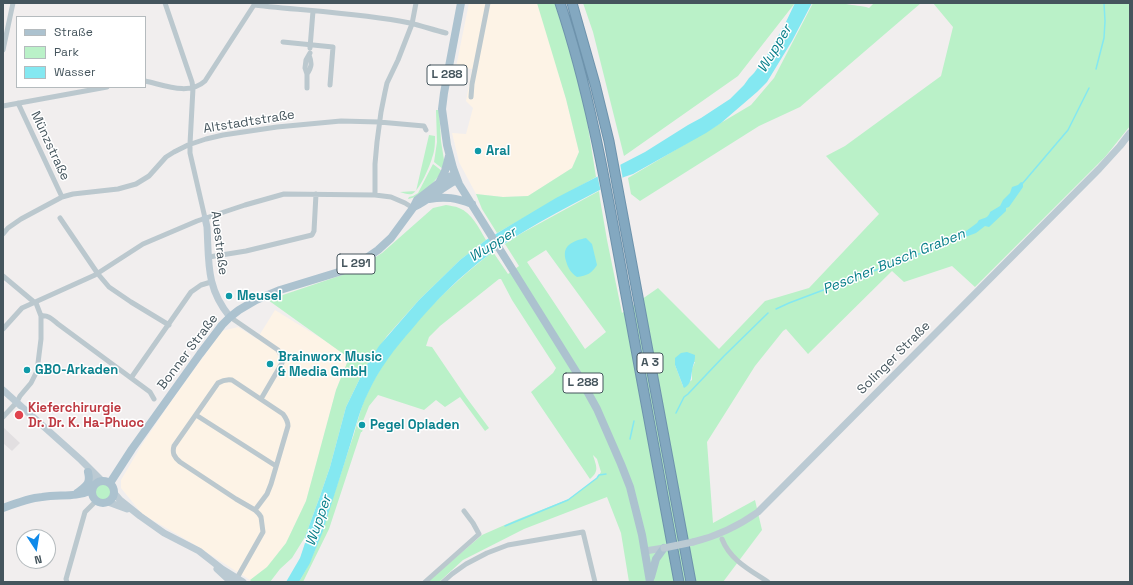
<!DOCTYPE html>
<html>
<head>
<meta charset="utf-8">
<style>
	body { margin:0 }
	#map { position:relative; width:1133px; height:585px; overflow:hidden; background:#f1eeee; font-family:"Space Grotesk",sans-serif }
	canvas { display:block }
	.frame { position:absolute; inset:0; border:4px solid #45555d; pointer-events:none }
	.legend { position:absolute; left:16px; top:16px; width:130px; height:72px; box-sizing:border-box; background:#fff; border:1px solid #b5bbbe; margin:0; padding:5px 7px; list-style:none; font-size:12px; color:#45555d }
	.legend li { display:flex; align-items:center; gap:8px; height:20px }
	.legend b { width:20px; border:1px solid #b5bbbe }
	.north { position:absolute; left:16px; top:529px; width:40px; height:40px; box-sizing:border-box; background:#fff; border:1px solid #b5bbbe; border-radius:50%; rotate:168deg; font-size:11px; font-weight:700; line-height:16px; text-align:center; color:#45555d }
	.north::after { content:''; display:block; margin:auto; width:14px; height:18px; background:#0f8aea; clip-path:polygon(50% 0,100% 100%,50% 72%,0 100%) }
</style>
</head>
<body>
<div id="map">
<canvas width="1133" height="585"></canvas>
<div class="frame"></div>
<ul class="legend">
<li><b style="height:5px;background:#acc2cf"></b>Straße</li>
<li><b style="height:11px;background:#baf1c8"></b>Park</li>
<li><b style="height:11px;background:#84e8f1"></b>Wasser</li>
</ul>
<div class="north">N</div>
</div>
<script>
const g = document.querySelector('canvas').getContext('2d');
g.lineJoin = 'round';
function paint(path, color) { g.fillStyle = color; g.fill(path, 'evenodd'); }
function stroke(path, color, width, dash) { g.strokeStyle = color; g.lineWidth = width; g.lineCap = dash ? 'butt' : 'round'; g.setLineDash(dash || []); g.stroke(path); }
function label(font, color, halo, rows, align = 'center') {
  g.font = font + ' "Space Grotesk",sans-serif'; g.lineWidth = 3; g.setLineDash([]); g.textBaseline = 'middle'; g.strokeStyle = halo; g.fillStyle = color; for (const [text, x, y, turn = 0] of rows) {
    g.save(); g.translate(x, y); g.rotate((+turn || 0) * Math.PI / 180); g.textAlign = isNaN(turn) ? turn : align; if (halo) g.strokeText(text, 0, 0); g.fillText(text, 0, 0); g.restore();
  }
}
paint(new Path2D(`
	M469,3H537L547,33L566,99L579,152L572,168L528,196L503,197L476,194L459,162L452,133L466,134L473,108L466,101L472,69L456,67Z
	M275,310L327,342L349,357L336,390L306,501L286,543L267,567L250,580L192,543L142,514L121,488V480L141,446L172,400L222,331L238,327L257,339Z`), '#fdf3e6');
paint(new Path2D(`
	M3,427L20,443L12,451L3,443Z`), '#e2dfe1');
paint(new Path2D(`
	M537,3H555L562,20L582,89L596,177L497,233L482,209L476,194L503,197L528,196L572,168L579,152L566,99Z
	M583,3H795L738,76L624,156L593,32Z
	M813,3H846V4C854,6 861,5 869,8L874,3H921L800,107L759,126L640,201L631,194L628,178L751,105L774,78Z
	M933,3H1130V126L1105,157L975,287L952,266L904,282L892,271L808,354L786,329L783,331L755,366L707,442L713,523L755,500L762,530L723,582H629L621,533L607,497L524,529L463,560L439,582H427L482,535L516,520L569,499L597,478L601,472L597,459L593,455C596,466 600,471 590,479L531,392L553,373L556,368L512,300L501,279H499L440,326L429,337L426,346L432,347L466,397L489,428L485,431L460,397L445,407L436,400L424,410L378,395L369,406L363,421L365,422L362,432H361L329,529L303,582H299C314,557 323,531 331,503C339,480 346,457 354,434C358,421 361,406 367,394C392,340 445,289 491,253L493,252L508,274L519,266L505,244L522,233L599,191L600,199L607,240L622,313L658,288L719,349L765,301L809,288L879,214L826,156L845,146L941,76L953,27ZM546,250L606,332L585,349L527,262ZM695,362L692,369V380L683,386L675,365Z
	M436,110H439L441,141L444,160L443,169L434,162L437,142Z
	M429,135L435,136C435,143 435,151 432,158C430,166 419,191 412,194C408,195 404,193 400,192L416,191Z
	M433,164L442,171C436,181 421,197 408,199L409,197L413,196L418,193Z
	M446,205C450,206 455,206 459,208C472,213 479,228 486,240L460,260L419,300L387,336L365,368L346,407L330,467L320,496L305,537L292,558L280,569L270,582H252L250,580L267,567L286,543L306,501L336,390L349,358L268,300L342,275L360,267L382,253L433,208Z
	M95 492a8 8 0 1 1 16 0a8 8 0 1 1-16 0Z`), '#baf1c8');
paint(new Path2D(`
	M795,3H812L792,41L767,82L757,92L721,123L706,133L633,174L624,177C580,201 531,224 490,254C461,275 435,301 412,329C395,348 379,369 368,393C360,409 356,426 351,442C342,472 332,501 323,531L310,563L299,582H286L300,558L306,540L305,537L320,496L330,467L346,407L365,368L379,346L419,300L460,260L486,240L504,229L556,198L645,152L688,125L701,118L730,99L744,85L749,78L754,73L767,55L784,26Z
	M1021,182L1023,183V187L1009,207L1006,208V211L989,227L985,226L976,233L960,239L958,237L977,223L979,220C985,218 989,217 990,212L1000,206L1003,200L1010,193L1012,187L1018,185Z
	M586,238L592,244L597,265C592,273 587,276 577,277C571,273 568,268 566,261C561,245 573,241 586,238Z
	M687,352L695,355C695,363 693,364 692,371C691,378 691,384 684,388L683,386L675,365V358L681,353Z`), '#84e8f1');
paint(new Path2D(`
	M620,163L623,180L601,192L597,174Z`), '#f1eeee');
stroke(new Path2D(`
	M1096,69L1104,38L1105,21L1104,3
	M1022,184L1068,130L1089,88
	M776,309L789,303L945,244L960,236
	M676,413L684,397L688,394L724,356L768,313
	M630,439L634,421
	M505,526L568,500L597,478L599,475L606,474`), '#84e8f1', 1.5);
const highway = new Path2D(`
	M560,3C590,93 606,186 623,279C642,380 661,481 679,582
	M572,3L595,84L609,141L691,582`);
stroke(highway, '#6e93ac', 11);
stroke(new Path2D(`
	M165,3L192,82L193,88L190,144V153L205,218
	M254,5C306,11 359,13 410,23C422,26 434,30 446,33
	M283,42L333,47L330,85
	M310,48L313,11
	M3,50L13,3
	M307,74C312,67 312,63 309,55
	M145,81C164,85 189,96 205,81L254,5V3
	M307,88V74L305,68L306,60L310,53
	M471,97L472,84L488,3
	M18,103L62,197
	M3,106L107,87
	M375,195V164L377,142L381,112L385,92L387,83L398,60L412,24L416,3
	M60,218L98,274L109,287L131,302L169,325
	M3,234L8,228L21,219L62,197L73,194L118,189L136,184L149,176L166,157L174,152L188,145L206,139L223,135L277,127L341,121L379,122L424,126L426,130
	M209,257L246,251L312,235L314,231L316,194
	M3,276L34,302L36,303L41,316V339L37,371L31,383L20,396L17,402L3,417
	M41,316C49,315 52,319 58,324L150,392L154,399
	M230,317L278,350L281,355L282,363L261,399
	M3,329L22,308L95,275L143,244L197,221L245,205L284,194L375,195L391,197L405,203L413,208
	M131,378L191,292L201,285L211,282
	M196,415L276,466
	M722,539C730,560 750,570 768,582
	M237,578L263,532L261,517L259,514L255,510L267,494L271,484L288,426C288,421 286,418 283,414L232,380C226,379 223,380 218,383L174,446C172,453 174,457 180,462L236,499L255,510
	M67,582L66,579L85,512L96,501
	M425,582L479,534L473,523L464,511
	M443,582L452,574L466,564L487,553L508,545L583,532L595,582`), '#bbc8ce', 5);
stroke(new Path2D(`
	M205,218L207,227C209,263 206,288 230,317
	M3,390L81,460L102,481
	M88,472L95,484
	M114,493L120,500L140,516L164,533L199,551L222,569L243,582
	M108,502L127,509
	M693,542C718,536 737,527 758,512L1099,169L1120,146L1130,133
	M645,551L664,548
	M217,569L231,582`), '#bbcad3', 7);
stroke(new Path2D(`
	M461,3L444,93L442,109L447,145L453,168L459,184L577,373L597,409L621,464L630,487L642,535L650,582
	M439,183L445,171L449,156
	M429,199C446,196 456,198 472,204
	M414,207C429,200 442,187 457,180
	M92 492a11 11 0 1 1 22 0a11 11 0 1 1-22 0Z
	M110,483L132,449L200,354L222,325L230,317L239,310L256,300L280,290L342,271L362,261L378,250L391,238L413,208L417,200L439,183L455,174
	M77,493C86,486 91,484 88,472
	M3,508C16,503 29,498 42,497C61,494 74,498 92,490
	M651,577L656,559L664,548`), '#acc2cf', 8);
stroke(highway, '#83a8c0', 9);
stroke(new Path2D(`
	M664,548L693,542`), '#bbcad3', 7);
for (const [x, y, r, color] of [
	[478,151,4,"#0f9aa8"],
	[229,296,4,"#0f9aa8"],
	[270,364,4,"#0f9aa8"],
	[27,370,4,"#0f9aa8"],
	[19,415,5,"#e0444e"],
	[362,425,4,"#0f9aa8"]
]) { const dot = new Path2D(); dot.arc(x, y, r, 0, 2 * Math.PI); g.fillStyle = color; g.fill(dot); stroke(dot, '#fff', 1.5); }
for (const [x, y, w] of [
	[447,75,40],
	[356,264,38],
	[650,363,26],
	[583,383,40]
]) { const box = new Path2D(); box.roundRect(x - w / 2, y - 10, w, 20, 3); g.fillStyle = '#fff'; g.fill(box); stroke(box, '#45555d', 1); }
label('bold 12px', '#45555d', null, [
	["L 288",447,75],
	["L 291",356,264],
	["A 3",650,363],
	["L 288",583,383]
]);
label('13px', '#45555d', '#fff', [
	["Altstadtstraße",249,122,-9],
	["Münzstraße",50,146,65],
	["Auestraße",219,243,83],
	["Bonner Straße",188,352,-53],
	["Solinger Straße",894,358,-45]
]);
label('bold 13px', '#0d838f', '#fff', [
	["Aral",486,151],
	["Meusel",237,296],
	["Brainworx Music",278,357],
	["& Media GmbH",278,372],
	["GBO-Arkaden",35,370],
	["Pegel Opladen",370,425]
], 'left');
label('bold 13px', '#be3a42', '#fff', [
	["Kieferchirurgie",28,408],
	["Dr. Dr. K. Ha-Phuoc",28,423]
], 'left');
label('italic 14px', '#077e89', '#fff', [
	["Wupper",775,49,-59],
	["Wupper",493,245,-32],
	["Pescher Busch Graben",894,262,-22],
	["Wupper",319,521,-71]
]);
</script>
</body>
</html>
